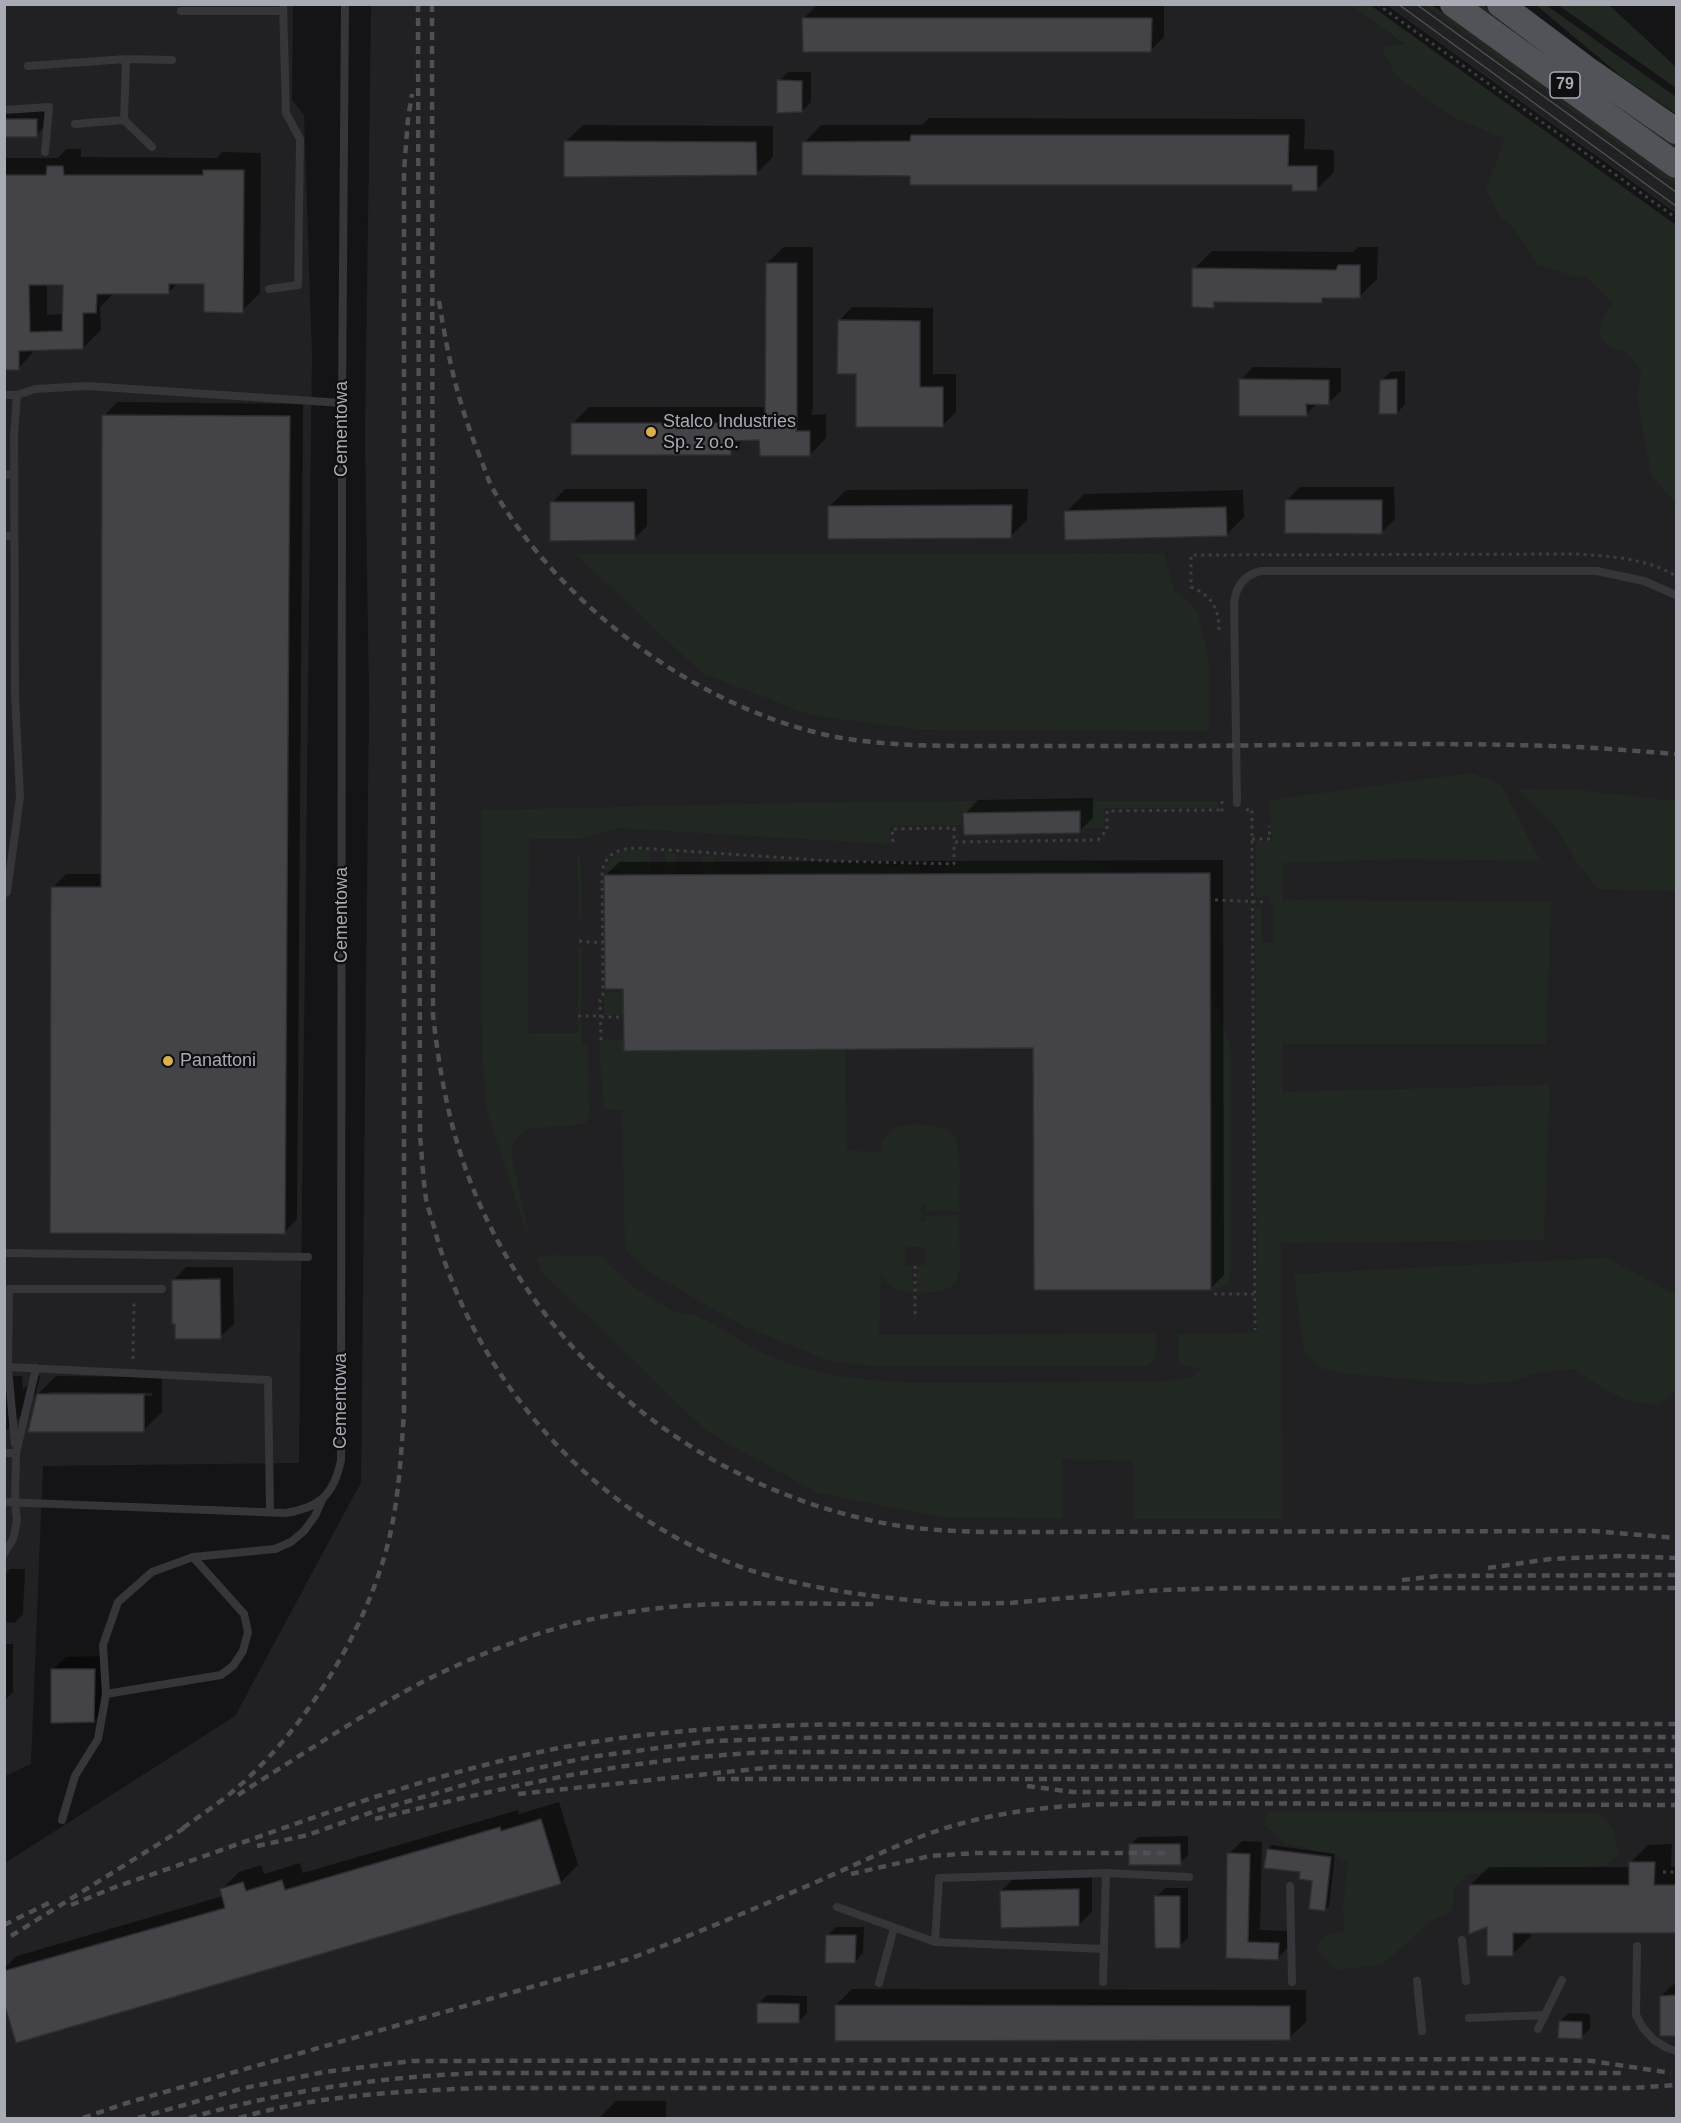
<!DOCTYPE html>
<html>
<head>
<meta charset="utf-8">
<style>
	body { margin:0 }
	#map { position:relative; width:1681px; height:2123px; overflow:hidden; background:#141416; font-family:Helvetica,sans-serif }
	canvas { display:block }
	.frame { position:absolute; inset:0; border:6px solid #a8abb4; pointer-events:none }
</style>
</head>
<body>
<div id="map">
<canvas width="1681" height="2123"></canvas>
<div class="frame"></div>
</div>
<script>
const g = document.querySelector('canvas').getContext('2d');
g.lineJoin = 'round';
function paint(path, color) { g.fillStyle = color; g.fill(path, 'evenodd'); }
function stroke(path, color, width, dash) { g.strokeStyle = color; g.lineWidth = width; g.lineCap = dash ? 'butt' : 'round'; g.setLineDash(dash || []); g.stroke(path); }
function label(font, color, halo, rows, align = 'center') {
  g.font = font + ' Helvetica,sans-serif'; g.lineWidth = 4.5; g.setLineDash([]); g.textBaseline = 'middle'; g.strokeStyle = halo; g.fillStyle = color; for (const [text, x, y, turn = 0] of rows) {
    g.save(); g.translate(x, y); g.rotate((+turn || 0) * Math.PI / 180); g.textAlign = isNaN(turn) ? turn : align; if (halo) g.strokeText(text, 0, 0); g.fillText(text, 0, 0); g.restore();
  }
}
paint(new Path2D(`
	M5,5H293L292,100L304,115L312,355L299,1463L43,1466L31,1764L5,1776Z
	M371,5H1349L1676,239V2118H5V1863L235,1716L361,1482L369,700L365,436Z
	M1390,5H1424L1676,186V211Z`), '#212123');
paint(new Path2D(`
	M1349,5H1370L1676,225V504L1651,474L1638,398L1641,370C1637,365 1633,358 1628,354C1623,351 1615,350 1610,347C1591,333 1604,317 1613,304L1587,276L1577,277L1538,265L1512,226L1500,216L1486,190L1505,139L1451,116L1396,76L1382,48L1404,44Z
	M1387,5H1390L1676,211V213Z
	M1424,5H1432L1676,179V186Z
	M1469,5H1483L1676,145V153Z
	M1536,5H1546L1676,97V114L1622,77Z
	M1558,5H1609L1676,67V88Z
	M1164,553L1174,590L1197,611L1209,661V731L923,730L810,715L702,673L576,554Z
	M1472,773L1501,784L1540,861L1400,859L1283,863L1282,900L1551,902L1546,1044H1282V1092L1550,1085L1544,1240L1281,1243L1282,1519H1134V1461L1062,1459L1063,1518L941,1517L818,1493L708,1432L541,1271L536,1258L551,1255L601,1256C623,1280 643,1296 673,1310C680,1314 689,1313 696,1316C724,1328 748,1348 777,1359C820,1376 866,1381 912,1383L1158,1382L1190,1378L1200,1372V1368L1183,1366L1179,1363L1178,1334L1257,1333L1255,906H1261L1262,943H1274V904H1269L1268,896L1256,897V841H1272L1269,800Z
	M1518,789L1579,790L1676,801V891L1598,889L1574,858L1557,829Z
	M961,801H1217L1219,808H1104V828H1080L1079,811L961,813V825L889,826V844L617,828L582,839H529L528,1033H578V1019H581L582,1045H588L589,1118L584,1124L528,1129L516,1139L511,1152L531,1246L486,1107L482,1043L481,810L789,803Z
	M629,850L650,851V875H620V870H605C608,859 617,852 629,850Z
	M665,852L676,853L675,875H665Z
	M577,855L581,858V918L579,921Z
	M703,855L713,856V875L703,874Z
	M769,859L919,867V874H769Z
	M1090,861L1103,864L1108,873L944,874V866H963L964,862Z
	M578,948H582L581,1013H578Z
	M623,991V1015H604V1000L606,992Z
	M1210,993L1229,1042L1231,1054V1273L1227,1283L1217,1290H1211Z
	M602,1040H623L624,1051L845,1049L847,1150L881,1153C881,1145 883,1137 889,1132C902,1121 945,1122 955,1137C962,1149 959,1195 959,1211H926V1205H921V1222H926V1216L959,1215L960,1269C954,1294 939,1292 917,1293V1266L925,1265V1247H905V1265L912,1266L913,1293C897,1291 888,1288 881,1274L879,1335L1156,1334C1156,1347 1160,1363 1144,1366H875L830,1361L739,1324L648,1271L625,1249L622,1111L604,1108L599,1044Z
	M1607,1258L1670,1292H1676V1392L1657,1405L1629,1401L1602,1388L1574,1369L1541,1372L1509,1382L1472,1384L1346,1374L1320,1368L1304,1351L1294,1274Z
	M1268,1811L1597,1813L1613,1828L1619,1854L1605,1866L1546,1868L1467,1874L1454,1889L1452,1912L1429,1922L1382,1965L1337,1970L1316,1949L1325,1936L1344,1931L1343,1906L1348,1863L1331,1854L1287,1844L1264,1825Z`), '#212822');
paint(new Path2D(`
	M817,5H1164V37L1151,50L803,19Z
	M788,72H811V102L802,111L779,81Z
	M4,111H45V126L36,135L4,136Z
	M929,118L1305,119L1304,149L1334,150V172L1317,189L1294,184L912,174L804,143L821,125H922Z
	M583,125L773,126V157L756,174L566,141Z
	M66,149H81V157L217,158L222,152L261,153L260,293L242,311L205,283H178L168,293H114L100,307L101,330L83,348L36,349L18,369H4V158H58ZM47,283L64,284V314L47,315Z
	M784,247H813V408L811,415L826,414V438L810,455L761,439H745L730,453L572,424L589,407H767V263Z
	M1358,247H1378L1377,279L1359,297L1327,296L1321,301L1219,300L1213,306L1194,269L1212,251L1353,252Z
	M852,307L933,308V374H956V412L943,425L857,372L839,321Z
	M1253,367L1341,368V391L1328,403H1317L1306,415L1241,380Z
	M1405,371V404L1397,413L1381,381L1390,372Z
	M117,402L303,404L297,1219L284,1233L52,888L66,874H103L104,416Z
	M1300,487H1394L1395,519L1381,533L1287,500Z
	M565,489H647V526L634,539L552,503Z
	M1028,489L1027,520L1011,536L830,506L846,490Z
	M1243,490L1244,517L1226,535L1066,512L1084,494Z
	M1093,798V818L1079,831L965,814L978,800Z
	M1223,860L1224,1275L1211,1288L1035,1047L624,988L605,876L619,862Z
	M186,1267H233L234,1324L220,1337L173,1281Z
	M4,1376H22L23,1390L36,1376H40L36,1394L24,1406L25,1412L7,1430H4Z
	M56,1376L162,1377V1412L144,1430L38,1394ZM49,1392L152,1393V1396L49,1395Z
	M10,1569H25L23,1614L15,1623L4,1622V1575Z
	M4,1644H13V1692L4,1701Z
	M108,1656L107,1708L94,1721L52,1670L66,1657Z
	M559,1802L578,1865L560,1883L4,1994V1968L17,1956L223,1896L221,1890L239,1872L261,1865L264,1874L300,1863L303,1873L518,1810L519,1814Z
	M1188,1836V1855L1180,1863L1130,1845L1138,1837Z
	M1242,1841L1262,1842L1260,1930L1291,1931L1290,1945L1278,1958L1227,1957L1229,1854Z
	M1672,1844L1671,1867H1676V1931H1531V1936L1513,1954L1489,1925L1470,1885L1489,1867H1630V1863L1648,1845Z
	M1272,1845L1335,1854L1329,1906L1325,1910L1314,1880L1268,1849Z
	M1092,1877V1912L1078,1925L1001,1891L1014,1878Z
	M1165,1888H1188V1938L1179,1946L1156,1897Z
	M836,1927H864L863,1953L855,1962L827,1936Z
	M1674,1984H1676V2035L1661,1996Z
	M852,1989L1306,1990V2022L1289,2038L836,2005Z
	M767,1995L807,1996V2013L798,2022L758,2004Z
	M1569,2013L1590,2014V2029L1581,2037L1560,2021Z
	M616,2101H666V2118H599Z`), '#0007');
const building = new Path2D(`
	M802,18H1152L1151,52H803Z
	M777,80L802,81V112L777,113Z
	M4,119H37V137H4Z
	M911,135H1289L1288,166H1317V191H1292V185H910V176L802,175V142L910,141Z
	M564,141L756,142L757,175L564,177Z
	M47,166H63L64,175H203V170H244L243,313L204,312V284H169V294H97L96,313H83V349L19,351V370H4V175H46ZM29,285H63L62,331L30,332Z
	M766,263H797V425L796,431H810V456H760L759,440L731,441V455H571V423H765Z
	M1338,265H1360V298H1322V303L1214,302V308L1192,307V268L1336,270Z
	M838,320L920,321V387H943V427H856V374H837Z
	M1239,379L1329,380V405L1306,404L1307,416H1239Z
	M1397,379V414H1379L1380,380Z
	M102,415L290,416L285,1234L50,1233L51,887H101Z
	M1285,500H1382V534L1285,533Z
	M550,502H634L635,540L550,541Z
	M1012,505L1011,538L828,539V506Z
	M1226,507L1227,536L1065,540L1064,511Z
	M1080,811V833L964,835L963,813Z
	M1210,873L1211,1290H1034L1033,1048L624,1051L623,989H605L604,875Z
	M220,1279L221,1339H175V1324H172V1280Z
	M37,1394H144V1432H28Z
	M51,1669H95L94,1722L51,1723Z
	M541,1819L561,1884L16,2043L4,2003V1971L225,1908L220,1889L243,1882L246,1891L282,1880L285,1890L500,1827L501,1831Z
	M1129,1844H1180L1181,1865H1129Z
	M1267,1849L1331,1857L1325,1911L1309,1909L1312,1881L1299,1879L1300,1872L1264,1868Z
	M1227,1853L1250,1854L1248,1942L1279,1943L1278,1960L1226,1958Z
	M1629,1862H1655L1654,1885H1677V1933H1513V1956H1487V1927L1469,1934V1885H1629Z
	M1079,1889V1926L1001,1928L1000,1891Z
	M1154,1896H1180V1948H1155Z
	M826,1935H856L855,1963H825Z
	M1677,1995V2036H1660V1996Z
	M757,2003L799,2004V2023H757Z
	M835,2005L1290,2006V2040L835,2041Z
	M1559,2021L1582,2022V2039L1558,2038Z`);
paint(building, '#444448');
stroke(building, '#2f2f32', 1.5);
stroke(new Path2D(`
	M1377,4L1676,218
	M1219,630C1219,608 1211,595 1191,587V555L1575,554C1608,556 1647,558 1676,576
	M1222,801V810H1228
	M1246,810L1252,809V839L1255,1330
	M1252,839H1270L1269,826
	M893,842L892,829L954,828V842L1098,840L1107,830V811L1222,810
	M1215,900L1267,902
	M579,941L602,943
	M578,1016H600
	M601,1017H622
	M601,1040L600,1000L603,995L602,872C606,851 622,848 640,848L831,861L954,864V842
	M915,1266V1319
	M1214,1294H1254
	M133,1359L134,1303
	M1663,1872H1676`), '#3c3d41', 3, [3, 4.5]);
stroke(new Path2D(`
	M181,11H283
	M126,59L172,60
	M28,66L126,59L124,120L152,147
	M4,110L49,107L45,152
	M75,124L124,120
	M269,289L298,285L300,139L286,113L283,4
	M4,395H17L35,389L87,386L342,403
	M4,475L14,474
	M4,536H14
	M1237,803L1234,603C1236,586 1244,575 1261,571H1597L1644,581L1676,595
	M4,894L7,892L20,797L15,696L14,434L17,395
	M4,1253L308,1257
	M162,1289H9L8,1367L268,1380L270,1512
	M8,1367L15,1444
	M4,1453H16L15,1503L17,1521L13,1539L4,1554
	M16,1453L36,1368
	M4,1502L285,1513C319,1508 334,1495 341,1460L342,403L345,4
	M106,1694L221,1675L233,1666L243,1651L248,1632L244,1614L193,1557
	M62,1820L75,1776L98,1739L106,1694L103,1645L118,1602L152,1572L193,1557L275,1549L291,1542L304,1531L315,1516L322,1500
	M1290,1886L1292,1982
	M837,1907L935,1942
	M1462,1940L1466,1981
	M1637,1946L1636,2015L1643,2028L1654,2040L1667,2048L1676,2051
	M1104,1949L935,1942L939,1878L1106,1873
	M1417,1981L1422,2031
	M1103,1982L1106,1873L1189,1877
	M879,1983L894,1928
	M1469,2018L1545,2015
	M1538,2029L1562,1980`), '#36363a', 8);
stroke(new Path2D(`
	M1453,4L1676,165
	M1500,4L1585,68L1676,131`), '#525359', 26);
stroke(new Path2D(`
	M1398,4L1676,206
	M1416,4L1676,192`), '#4f5055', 1.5);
stroke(new Path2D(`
	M418,4L420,1136C422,1156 423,1178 426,1199C429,1212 434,1225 437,1238C483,1394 608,1529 766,1575C826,1592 887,1598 949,1604
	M432,4L433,1015C439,1068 448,1120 466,1170C529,1345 684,1478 865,1519C905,1529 945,1531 986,1532L1593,1531L1676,1538
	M439,301C448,358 458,403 480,457C485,469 488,481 494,491C564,611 710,717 848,739C902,747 957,746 1011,746C1070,746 1129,746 1188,746C1309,745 1430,742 1551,746C1593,747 1635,751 1676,754
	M1488,1568L1550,1559L1621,1556L1676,1558
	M1402,1580L1438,1576L1676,1575
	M940,1604L1009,1603L1159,1590L1235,1588H1676
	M717,1779H1676
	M1027,1786L1073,1792L1676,1791
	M518,1794L774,1767L1676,1766
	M238,1795C290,1762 342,1728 395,1697C454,1663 531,1632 597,1618C688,1598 784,1604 877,1604
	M1153,1803L1676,1805
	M375,1819C430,1806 486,1792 541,1781C616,1765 693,1756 769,1752L1676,1750
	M183,1828C201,1815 221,1802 238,1787C308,1726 369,1626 390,1535C399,1495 401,1454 404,1413V171L408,119L412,94
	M257,1846L308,1835L375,1811L481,1780L590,1757L712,1741L836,1737H1676
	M851,1874L930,1856L976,1853H1169
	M71,1905L118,1886C270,1835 421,1772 581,1744C735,1718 893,1725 1049,1725C1258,1725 1467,1724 1676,1724
	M4,1925L53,1901
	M11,1936L189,1825
	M83,2118L130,2102L629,1959C695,1934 759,1907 823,1879C864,1861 906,1840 949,1827C1018,1806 1090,1803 1161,1804
	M138,2118L244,2088L325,2072L412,2061L1524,2059L1592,2061L1671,2073
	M189,2118C288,2090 378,2077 481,2073H1626
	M239,2118C317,2095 402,2091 483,2088H1633L1676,2085`), '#4f5055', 4.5, [8, 6]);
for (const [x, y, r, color] of [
	[651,432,6,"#dab048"],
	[168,1061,6,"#dab048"]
]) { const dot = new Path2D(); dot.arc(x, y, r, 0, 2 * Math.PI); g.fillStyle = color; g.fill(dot); stroke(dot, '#0f0f11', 2); }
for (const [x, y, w] of [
	[1565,85,30]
]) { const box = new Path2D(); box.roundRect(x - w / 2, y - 13, w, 26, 4.5); g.fillStyle = '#0f0f11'; g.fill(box); stroke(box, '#a8abb4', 1.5); }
label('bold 16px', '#a8abb4', null, [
	["79",1565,85]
]);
label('18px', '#a8abb4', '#0f0f11', [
	["Stalco Industries",663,422],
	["Sp. z o.o.",663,443],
	["Panattoni",180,1061]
], 'left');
label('18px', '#a8abb4', '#0f0f11', [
	["Cementowa",342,429,-90],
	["Cementowa",342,915,-90],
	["Cementowa",341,1401,-90]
]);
</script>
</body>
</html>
